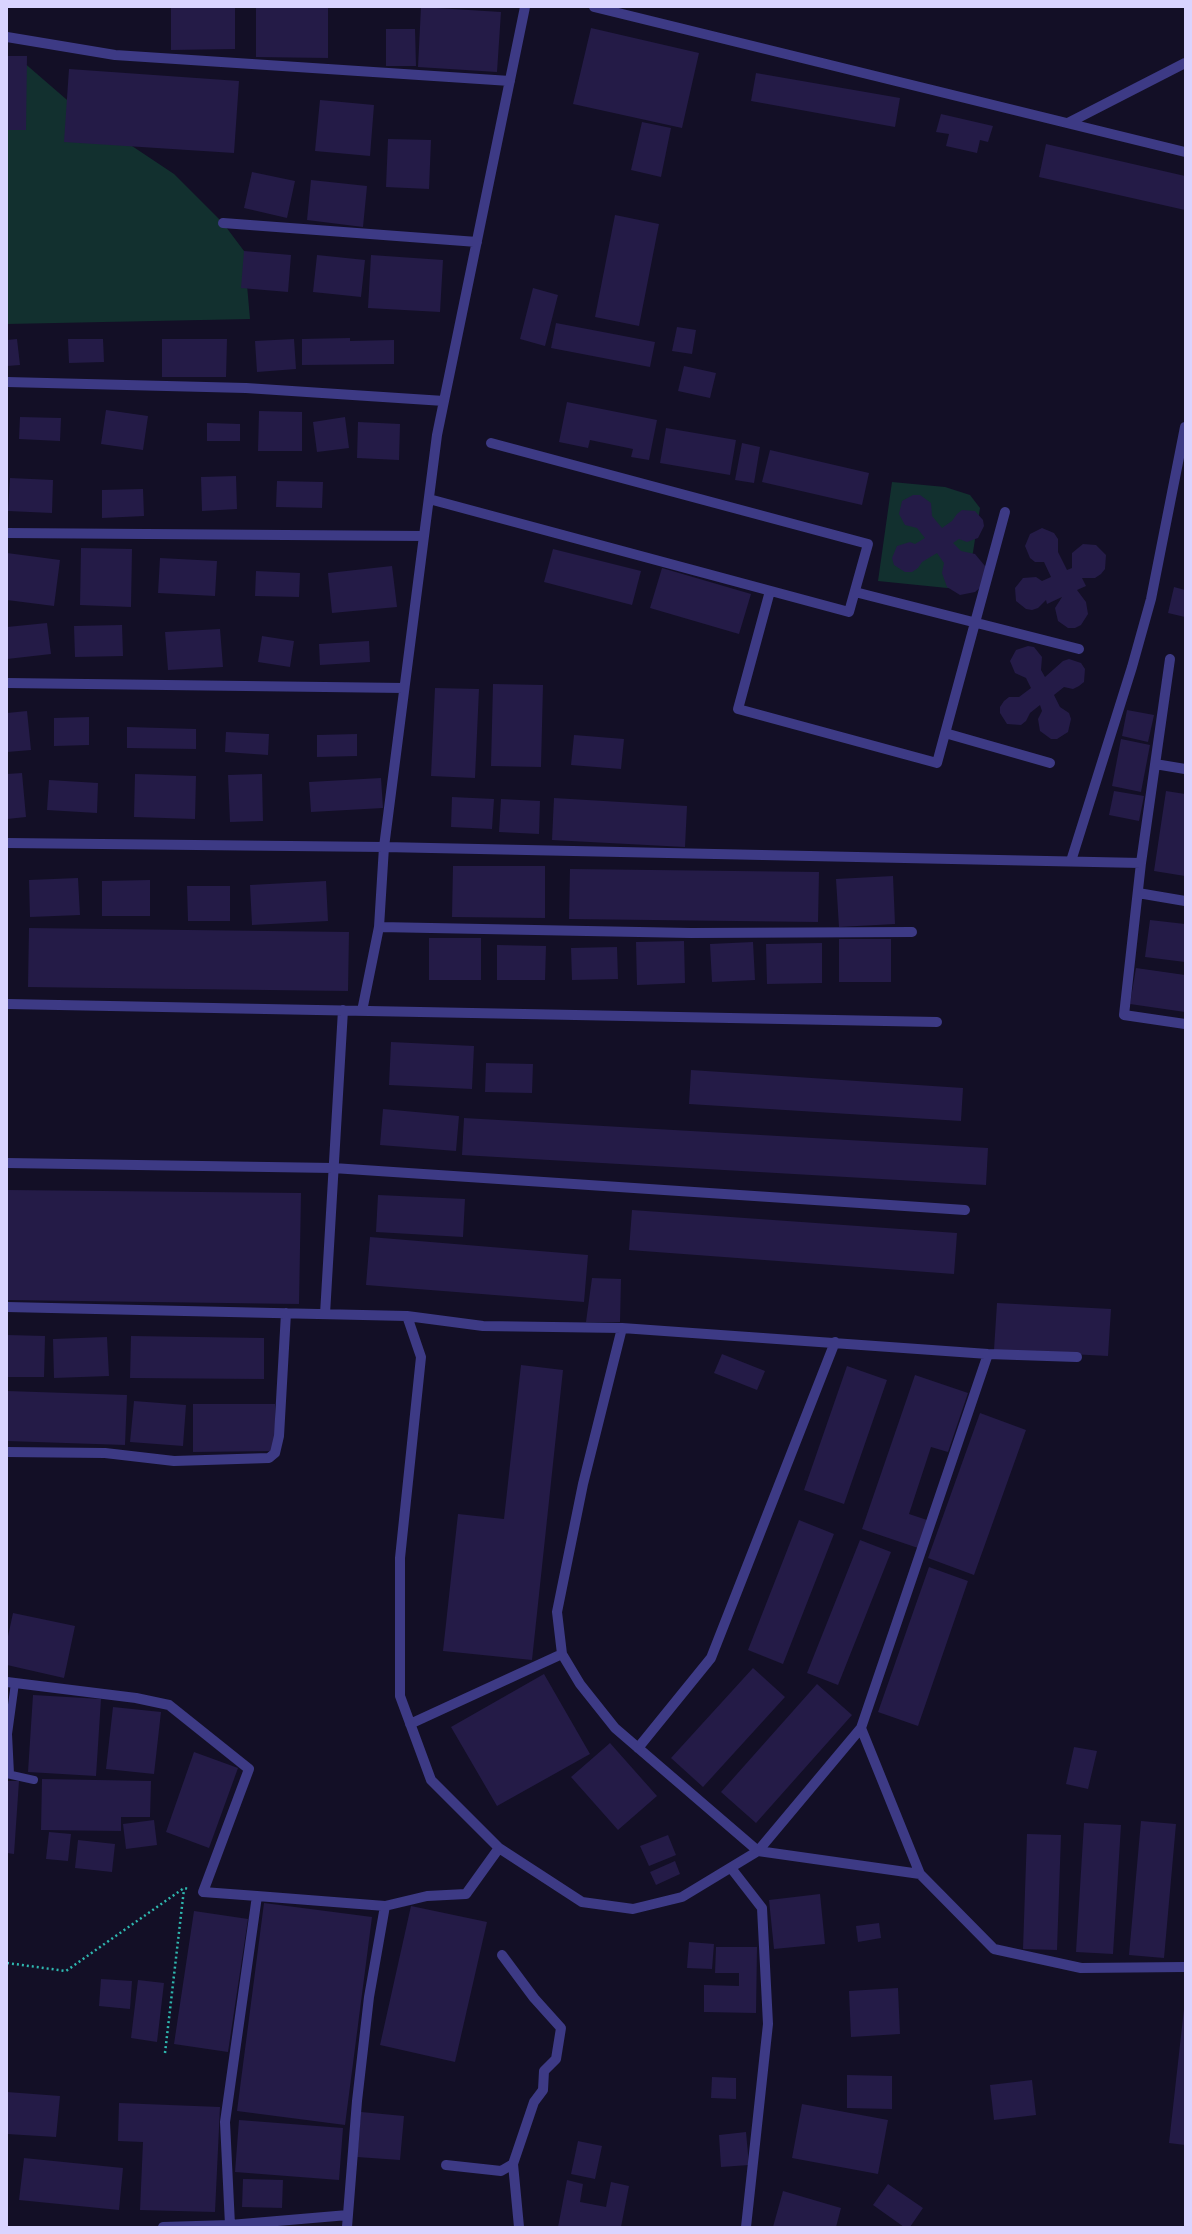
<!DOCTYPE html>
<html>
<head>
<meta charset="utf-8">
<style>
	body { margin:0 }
	#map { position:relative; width:1192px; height:2234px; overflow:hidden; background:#130f26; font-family:"Golos Text",sans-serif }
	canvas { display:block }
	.frame { position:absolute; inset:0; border:8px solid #d9d4ff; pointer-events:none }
</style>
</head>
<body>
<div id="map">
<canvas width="1192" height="2234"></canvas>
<div class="frame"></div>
</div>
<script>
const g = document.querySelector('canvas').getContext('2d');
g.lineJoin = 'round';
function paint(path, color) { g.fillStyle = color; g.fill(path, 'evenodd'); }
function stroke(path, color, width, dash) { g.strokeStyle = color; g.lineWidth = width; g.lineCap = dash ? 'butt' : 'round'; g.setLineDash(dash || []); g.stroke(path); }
paint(new Path2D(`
	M7,60L22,61L81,112L174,174L223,223L244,251L250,319L7,324Z
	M892,482L945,487L970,495L980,508L967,590L878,581Z`), '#12302f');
paint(new Path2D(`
	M171,7H235V49L171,50Z
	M421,7L501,12L497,72L418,67Z
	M256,8H328V58L256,57Z
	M591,28L699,53L682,128L573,104Z
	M386,29H415L416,66H386Z
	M7,56H27L26,130H7Z
	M69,69L239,81L234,153L64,142Z
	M756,73L900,98L895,127L751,101Z
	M320,100L374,105L370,156L315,151Z
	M941,114L993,126L988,142L980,140L977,153L946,146L949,134L936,132Z
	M642,122L671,128L661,177L631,170Z
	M388,139L431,140L429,189L386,187Z
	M1046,144L1185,176V210L1039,177Z
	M252,172L295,181L287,218L244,208Z
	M311,180L367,186L363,227L307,220Z
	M615,215L659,224L639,326L595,317Z
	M244,251L291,255L288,292L241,288Z
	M317,255L365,260L361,297L313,292Z
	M371,255L443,260L440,312L368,308Z
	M533,288L558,295L545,346L520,339Z
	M556,323L655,342L650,367L551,348Z
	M677,327L696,330L692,354L672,351Z
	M350,338V341L394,340V364L302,365V339Z
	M17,339L20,365L7,366V340Z
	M68,339H103L104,362L69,363Z
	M162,339H227L226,377H162Z
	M294,339L296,369L257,372L255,341Z
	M684,366L716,373L710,398L678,391Z
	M567,402L657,420L649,460L631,457L633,449L590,440L588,448L559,442Z
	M106,410L148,416L143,450L101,444Z
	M259,411L302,412V451H258Z
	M20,417L61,418L60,441L19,439Z
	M345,417L349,448L317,452L313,422Z
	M358,422L400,424L399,460L357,458Z
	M207,423L240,424V441H207Z
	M666,428L736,440L730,475L660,463Z
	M742,443L760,447L754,483L735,480Z
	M770,450L869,473L862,505L762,482Z
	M236,476L237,509L202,511L201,477Z
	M10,478L53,480L52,513L8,511Z
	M277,481L323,482L322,508L276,507Z
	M143,489L144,516L102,518V490Z
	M913,495H920L931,503L932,516L942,528L952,521L957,514L962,510L975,511L983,520L984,526L978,538L967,542L959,539L953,543L961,551L975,554L985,566L986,574L981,587L975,592L960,595L947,587L942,573L944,563L937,553L922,562L918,568L912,572H905L894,565L892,558L897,546L910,542L915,544L925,538L917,528L905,525L899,514L902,501Z
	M1042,528L1054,533L1058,539V552L1067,570L1072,568V553L1083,544L1096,545L1106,555L1105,569L1101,574L1095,578H1082L1086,586L1077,590L1086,602L1088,614L1081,625L1075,628H1068L1058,621L1055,608L1062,597L1047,604L1046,600L1038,608L1032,610L1026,609L1016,601L1015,588L1023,578L1036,577L1042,581L1051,577L1044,562H1035L1030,558L1025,546L1030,534Z
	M81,548L132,549L131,607L80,605Z
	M553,549L641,571L632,605L544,582Z
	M7,553L60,560L54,606L7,600Z
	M160,558L217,561L215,596L158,593Z
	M392,566L397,607L332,613L328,573Z
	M662,568L751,594L739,634L650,608Z
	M256,571L300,573L299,597L255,596Z
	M1174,587L1185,590V617L1168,613Z
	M47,623L51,654L7,659V627Z
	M122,625L123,656L75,657L74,626Z
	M220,629L223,667L168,670L165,632Z
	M262,636L294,641L290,667L258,662Z
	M369,641L370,662L320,665L319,644Z
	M1028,646L1034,647L1042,657L1041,670L1045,677L1063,661L1069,659L1081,663L1085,669L1084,682L1079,686L1073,689L1064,687L1054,695L1060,707L1069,713L1071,719L1068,732L1057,739H1051L1040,731L1038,719L1042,711L1040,705L1030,713L1026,721L1021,725L1007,724L1000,713V707L1004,701L1009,697H1019L1031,688L1026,678L1015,673L1010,661L1016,650Z
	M493,684L543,685L541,767L491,766Z
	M435,688L479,689L475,778L431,776Z
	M1127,710L1154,715L1148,742L1122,736Z
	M27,711L31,750L7,752V713Z
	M89,717V745L54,746V718Z
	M127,727L196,729V749L127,748Z
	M226,732L269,734L268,755L225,752Z
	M357,734V756L317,757V735Z
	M574,735L624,739L621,769L571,765Z
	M1121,739L1150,745L1141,792L1112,786Z
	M22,773L26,817L7,819V774Z
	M135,774L196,776L195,819L134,817Z
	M262,774L263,821L230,822L228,775Z
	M381,778L383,808L311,812L309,782Z
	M49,780L98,783L97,813L47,810Z
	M1114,791L1144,796L1139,821L1109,815Z
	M1166,791L1185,794V876L1154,871Z
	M452,797L494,799L492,829L451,827Z
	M554,798L687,806L685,847L552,840Z
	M501,799L540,801L539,834L499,832Z
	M453,866H545V918L452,917Z
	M570,869L819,872L818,922L569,919Z
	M893,876L895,924L839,927L836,879Z
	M78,878L80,915L30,917L29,880Z
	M150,880V916H102V881Z
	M326,881L328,921L252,925L250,885Z
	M187,886H230V921H188Z
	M1150,920L1185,924V962L1145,957Z
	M29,928L349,932L348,991L28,987Z
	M429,938H481V980H429Z
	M839,939H891V982H839Z
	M684,941L685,983L637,985L636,942Z
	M753,942L755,980L712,982L710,944Z
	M822,943V983L767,984L766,944Z
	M497,945L546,946L545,980H497Z
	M617,947L618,979L572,980L571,948Z
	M1136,968L1185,975V1012L1130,1004Z
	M391,1042L474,1046L472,1089L389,1085Z
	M486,1063L533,1064L532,1093L485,1092Z
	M691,1070L963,1088L961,1121L689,1104Z
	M383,1109L459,1116L456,1151L380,1145Z
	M464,1118L988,1148L986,1185L462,1155Z
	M7,1190L301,1193L299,1304L7,1300Z
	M378,1195L465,1199L463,1237L376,1232Z
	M632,1210L957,1233L954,1274L629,1250Z
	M370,1237L588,1255L584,1302L366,1285Z
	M592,1278L621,1279L620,1322H586Z
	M997,1303L1111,1309L1108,1356L994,1350Z
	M7,1335L45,1336L44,1377H7Z
	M131,1336L264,1338V1379L130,1378Z
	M107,1337L109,1376L54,1378L53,1339Z
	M722,1354L765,1371L757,1390L714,1373Z
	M521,1365L563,1370L532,1660L443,1651L458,1514L504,1519Z
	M847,1366L887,1380L844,1504L804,1490Z
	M915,1375L968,1393L948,1452L931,1447L909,1514L927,1520L918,1548L862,1529Z
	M7,1391L127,1395L125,1445L7,1441Z
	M134,1401L186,1405L183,1446L130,1442Z
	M193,1404H275V1451L193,1452Z
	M980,1413L1026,1430L974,1575L928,1558Z
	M799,1520L834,1534L783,1664L748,1650Z
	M860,1540L891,1552L838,1685L807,1673Z
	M929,1567L968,1581L918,1726L878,1712Z
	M13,1613L75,1626L64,1678L7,1665V1641Z
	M753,1668L785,1697L703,1787L671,1758Z
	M544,1674L590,1754L497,1806L451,1727Z
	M817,1684L852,1715L756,1823L721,1792Z
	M33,1695L101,1699L96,1776L28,1772Z
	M113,1707L161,1712L154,1774L106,1769Z
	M610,1743L657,1796L618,1830L571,1777Z
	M1074,1747L1097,1751L1088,1789L1066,1784Z
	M194,1752L238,1768L209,1848L166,1832Z
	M42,1779L151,1781L150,1817H121V1831L41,1830Z
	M7,1781H19L14,1854L7,1853Z
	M154,1820L157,1845L126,1849L123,1824Z
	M1141,1821L1176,1824L1164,1958L1129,1955Z
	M1084,1823L1121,1825L1113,1954L1076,1952Z
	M49,1832L71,1834L68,1861L46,1859Z
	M1027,1834L1061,1835L1057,1950L1023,1949Z
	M668,1835L676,1855L649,1866L640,1846Z
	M78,1840L115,1844L112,1872L75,1868Z
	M675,1861L680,1874L656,1885L650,1872Z
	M820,1894L825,1944L774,1949L769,1900Z
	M264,1903L372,1917L345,2125L237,2111Z
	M411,1906L487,1922L455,2062L380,2045Z
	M194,1911L248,1919L228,2052L174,2044Z
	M879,1923L881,1938L858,1942L856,1926Z
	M689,1942L714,1944L712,1969L687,1968Z
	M716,1947H757L756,2013L704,2012V1985L739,1986V1973H715Z
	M101,1979L132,1981L130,2009L99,2006Z
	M138,1980L164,1983L157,2042L131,2038Z
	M898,1988L900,2034L851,2037L849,1991Z
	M1184,2009H1185V2145L1169,2143Z
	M847,2075L892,2076V2109L847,2108Z
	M712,2077L736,2078V2099L711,2098Z
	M1032,2080L1036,2115L994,2120L990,2085Z
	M7,2092L60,2096L56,2137L7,2134Z
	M119,2103L220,2107L215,2212L140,2210L143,2142L118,2141Z
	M802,2104L888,2120L878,2174L792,2158Z
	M361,2112L404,2116L400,2160L357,2157Z
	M239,2120L343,2128L339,2180L235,2172Z
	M746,2132L749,2165L721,2167L719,2135Z
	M578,2141L602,2146L595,2179L571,2174Z
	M24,2158L123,2168L119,2210L19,2200Z
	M243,2179L283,2180L282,2208L242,2207Z
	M567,2180L583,2184L580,2202L606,2207L611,2182L629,2186L621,2227H558Z
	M888,2184L923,2208L910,2227H904L873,2205Z
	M783,2191L841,2208L836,2227H773Z`), '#241b47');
stroke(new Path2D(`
	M7,1963L66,1971L184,1888L189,1889
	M165,2053L184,1889`), '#2fb8b0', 2.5, [2, 3]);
stroke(new Path2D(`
	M7,1774L34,1780
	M10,1774L8,1734L15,1683`), '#3d3a85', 8);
stroke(new Path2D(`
	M594,7L1185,152
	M7,37L115,55L510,81
	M1068,123L1185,63
	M223,223L477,242
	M7,382L246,388L444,401
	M429,499L849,612L868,544L491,443
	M7,533L424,536
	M770,591L738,709L937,763L1005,512
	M855,592L1079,649
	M1170,659L1141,863L1124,1015L1185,1024
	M7,683L404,688
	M945,733L1050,763
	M1155,764L1185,769
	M7,843L384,847L1141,863
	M1071,861L1132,667L1151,599L1185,427
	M1138,893L1185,901
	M379,927L691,933L912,932
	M7,1004L937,1022
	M362,1011L379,927L384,847L437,435L525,7
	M7,1163L333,1168L965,1210
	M7,1307L407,1316L483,1326L622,1328L988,1354L1077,1357
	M325,1314L343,1010
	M407,1316L421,1357L400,1558V1696L431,1780L499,1848L582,1902L633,1909L682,1897L758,1851L861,1728L988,1354
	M622,1328L583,1484L557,1612L562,1654L580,1684L615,1728L758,1851L920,1874L994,1949L1081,1968L1185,1967
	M7,1452L105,1453L174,1461L269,1458L275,1453L279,1436L286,1313
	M7,1682L136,1698L169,1705L249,1769L203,1892L257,1896
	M410,1724L562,1654
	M861,1728L920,1874
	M638,1748L711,1658L835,1342
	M731,1868L762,1908L768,2024L746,2227
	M385,1906L427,1896L466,1894L499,1848
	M513,2164L519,2227
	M446,2165L501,2171L513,2164L534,2102L543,2090L544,2071L556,2059L561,2028L534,1998L502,1955
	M230,2225L348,2215
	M163,2227L230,2225L225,2122L257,1896L385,1906L369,1997L357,2101L347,2227`), '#3d3a85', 10);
</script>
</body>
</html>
